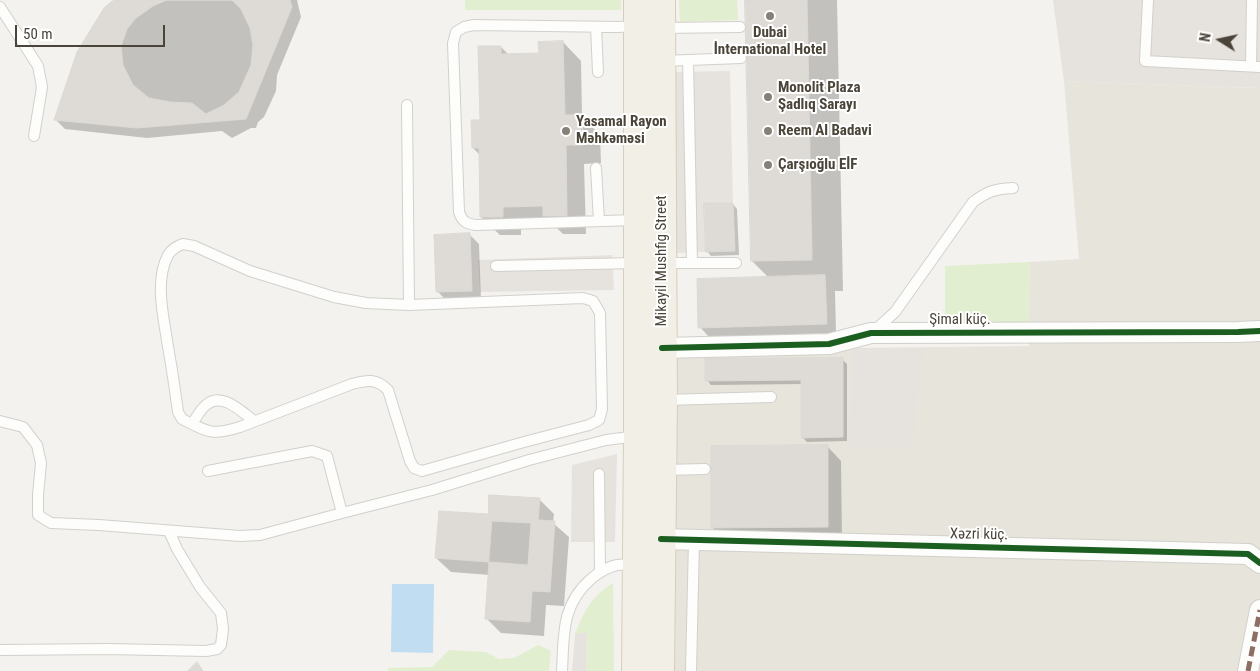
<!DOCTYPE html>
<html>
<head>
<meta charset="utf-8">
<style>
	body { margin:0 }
	#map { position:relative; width:1260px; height:671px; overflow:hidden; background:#f4f2ee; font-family:"Roboto Condensed",sans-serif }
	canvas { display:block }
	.north { position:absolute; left:1195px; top:15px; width:50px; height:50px; -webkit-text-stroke:4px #fff; paint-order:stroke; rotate:280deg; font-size:14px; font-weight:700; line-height:20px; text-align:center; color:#4b4439 }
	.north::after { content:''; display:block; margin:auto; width:18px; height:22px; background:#4b4439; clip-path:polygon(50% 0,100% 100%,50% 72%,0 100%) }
	.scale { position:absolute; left:15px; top:25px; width:150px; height:22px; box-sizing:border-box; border:2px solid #4b4439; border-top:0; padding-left:6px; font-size:15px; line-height:18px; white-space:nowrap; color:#4b4439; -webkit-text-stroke:4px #fff; paint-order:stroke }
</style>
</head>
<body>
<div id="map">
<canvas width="1260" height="671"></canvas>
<div class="north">N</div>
<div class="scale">50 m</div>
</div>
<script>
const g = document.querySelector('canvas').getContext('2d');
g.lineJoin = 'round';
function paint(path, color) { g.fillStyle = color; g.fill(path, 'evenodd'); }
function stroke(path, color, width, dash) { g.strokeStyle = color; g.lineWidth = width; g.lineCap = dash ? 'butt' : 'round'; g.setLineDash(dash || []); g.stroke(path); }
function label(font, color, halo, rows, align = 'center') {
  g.font = font + ' "Roboto Condensed",sans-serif'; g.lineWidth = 4; g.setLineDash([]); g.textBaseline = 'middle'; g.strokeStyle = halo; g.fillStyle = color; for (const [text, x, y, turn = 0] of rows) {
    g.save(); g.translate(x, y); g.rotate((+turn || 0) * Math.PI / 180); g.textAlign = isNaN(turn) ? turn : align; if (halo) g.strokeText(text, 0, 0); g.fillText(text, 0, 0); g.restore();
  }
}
paint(new Path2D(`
	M1064,81L1260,88V671H672L676,354L852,348L1029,346L1028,323L1030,262L1079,259Z`), '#e7e4dc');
paint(new Path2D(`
	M1053,0H1260V88L1064,81Z`), '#e6e2de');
paint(new Path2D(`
	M465,0H621V10H465Z
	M679,0H737L738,20L680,22Z
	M1030,262L1028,323L945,325V266Z
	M613,583L614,671H586L587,633L575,634C583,612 593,595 613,583Z
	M538,645L551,651L549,671H388V668L432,667L449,650L486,652L499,659L514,658Z`), '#e1eecf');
paint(new Path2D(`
	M730,71L733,203L704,204L706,252L676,253L673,72Z
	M612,255L614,290L480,292L478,260Z
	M852,348H923L912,447H849Z
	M617,454L615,542H571L572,465Z
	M587,632L586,671H572L575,634Z`), '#e6e3df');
paint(new Path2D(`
	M392,584H434L433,653L391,652Z`), '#c0ddf1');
paint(new Path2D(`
	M116,0H297L301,17L277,75L276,91L264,117L258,122L256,128H251L232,138L222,131L147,138L65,129L56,120Z
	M746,0H837L843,291H835L836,333L709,337L700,327L769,278L752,261Z
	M563,42L581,61L582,117L600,135L601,163L584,164L586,234H563L553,224L521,225V235H500L481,217L480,155L473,148L501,47L509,55H540Z
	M733,204L737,209L739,255L711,256L707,251Z
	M470,235L479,244L481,300L447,301L438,292Z
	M842,359L847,364V441L807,442L802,437V384L711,385L707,380Z
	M827,446L841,461L842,541L727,542L713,528Z
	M539,499L554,514L553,523L569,537L564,606L546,605L544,636L501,633L487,619L490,575L451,572L436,558L489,515Z`), '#0003');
const building = new Path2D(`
	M114,0H290L292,7L246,119L137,128L54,120L77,52L104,8Z
	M167,0H232L241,9L250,28L253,45L251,65L239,92L224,105L206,114L192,103L170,102L149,98L133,85L123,65L121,46L127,29L136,18L153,6Z
	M745,0H807L812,260L751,261Z
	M563,41L565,115H582L583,145H566L567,216H543V206L503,207V217H480L479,148H472L471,120H480L478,46H501V54L539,53L538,42Z
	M704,203H733L735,251L706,252Z
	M470,233L472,291L436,292L434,235Z
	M825,275L827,324L698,328L697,279Z
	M843,358V437L801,438V380L705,381V359Z
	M828,445V527L711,528V446Z
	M489,495L540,498L538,520L555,521L550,592L532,591L530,622L485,619L489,562L435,558L439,511L488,514Z
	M492,521L531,523L528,565L489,562Z
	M197,662L203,671H188Z`);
paint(building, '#dedbd6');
stroke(building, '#dcd9d4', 1);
const service = new Path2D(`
	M1148,0L1145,61L1260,67
	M0,7L38,66L42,87L34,136
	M596,27L598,72
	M662,28L740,27
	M688,60L692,263
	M662,61L741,58
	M1251,66L1252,0
	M407,105L409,305
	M596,168L599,221
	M636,220L476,225C466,224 462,221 459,212L453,43L456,32L464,27L474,25L618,27L637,26
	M183,244L194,246L250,271L334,297L366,303L409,305L583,298L593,301L600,313L602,409L599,420L589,425L524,442L422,471L414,468L410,461L388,390C376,378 367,380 352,384L240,427C211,436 208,432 182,419L178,412C175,390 172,368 168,347C164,318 154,282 168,255C172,249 177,246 183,244Z
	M662,263H736
	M496,266L637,263
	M874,331L895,312L973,202C988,191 995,189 1013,188
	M664,400L771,397
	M0,421L23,427L37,445L41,463L38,495V515L51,523L99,525L240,536L260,535L342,513L432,490L529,460L606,440L637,436
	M192,424C196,418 200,410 206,405C222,391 242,412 254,421
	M663,470L705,469
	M208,471L312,451L327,456L342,513
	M599,474L600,571
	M0,650L108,649L206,651L217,649L221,645L223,629L221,613L200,587L177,549L169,531
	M562,671C564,635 561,605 591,579C598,573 607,567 617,565C623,564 630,565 637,565
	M691,671L694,540`);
const minor = new Path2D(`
	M662,348L829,344L871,333L1238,332L1260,331
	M661,539L1248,554L1260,563
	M1248,671L1260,610`);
const primary = new Path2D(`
	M636,671L638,435V0
	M660,671L663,400L661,0`);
stroke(service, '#d2d0cb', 12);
stroke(minor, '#d2d0cb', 22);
stroke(primary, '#d6cebb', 30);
stroke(service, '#fdfdfc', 10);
stroke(minor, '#fdfdfc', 20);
stroke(primary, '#f2efe6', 28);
stroke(new Path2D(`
	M1248,671L1260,610`), '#8d6e63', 5, [10, 5]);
stroke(new Path2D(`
	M662,348L829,344L871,333L1238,332L1260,331
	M661,539L1248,554L1260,563`), '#1b5e20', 6);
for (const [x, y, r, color] of [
	[770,16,5,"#868178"],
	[768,97,5,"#868178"],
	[566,131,5,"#868178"],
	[768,131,5,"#868178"],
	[768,165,5,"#868178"]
]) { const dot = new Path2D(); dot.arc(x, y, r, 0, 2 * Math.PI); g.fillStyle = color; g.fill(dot); stroke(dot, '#fff', 2); }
label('bold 15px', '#4b4439', '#fff', [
	["Dubai",770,33,"center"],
	["İnternational Hotel",770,50,"center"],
	["Monolit Plaza",778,88],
	["Şadlıq Sarayı",778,105],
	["Yasamal Rayon",576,122],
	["Məhkəməsi",576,139],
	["Reem Al Badavi",778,131],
	["Çarşıoğlu EİF",778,165]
], 'left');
label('15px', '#4b4439', '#fff', [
	["Mikayil Mushfig Street",662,261,-90],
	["Şimal küç.",960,320],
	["Xəzri küç.",979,535,1]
]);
</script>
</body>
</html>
